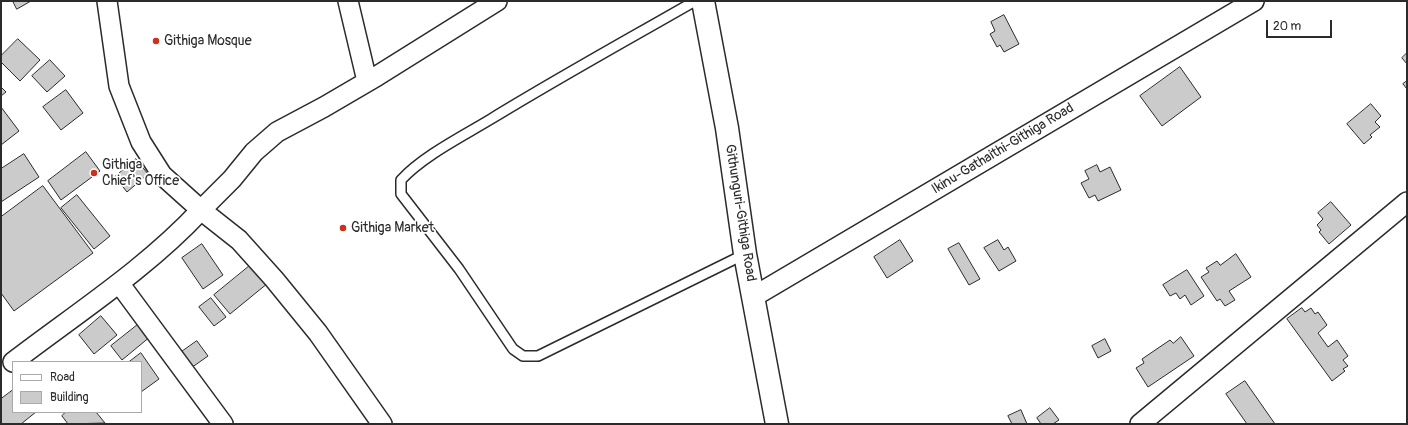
<!DOCTYPE html>
<html>
<head>
<meta charset="utf-8">
<style>
	body { margin:0 }
	#map { position:relative; width:1408px; height:425px; overflow:hidden; background:#fff; font-family:Pangolin,sans-serif }
	canvas { display:block }
	.frame { position:absolute; inset:0; border:2px solid #2b2b2b; pointer-events:none }
	.legend { position:absolute; left:12px; top:361px; width:130px; height:52px; box-sizing:border-box; background:#fff; border:1px solid #aaa; margin:0; padding:5px 7px; list-style:none; font-size:12px; color:#2b2b2b }
	.legend li { display:flex; align-items:center; gap:8px; height:20px }
	.legend b { width:20px; border:1px solid #aaa }
	.scale { position:absolute; left:1266px; top:20px; width:66px; height:18px; box-sizing:border-box; border:2px solid #2b2b2b; border-top:0; padding-left:5px; font-size:12px; line-height:14px; white-space:nowrap; color:#2b2b2b; -webkit-text-stroke:3px #fff; paint-order:stroke }
</style>
</head>
<body>
<div id="map">
<canvas width="1408" height="425"></canvas>
<div class="frame"></div>
<ul class="legend">
<li><b style="height:5px;background:#fff"></b>Road</li>
<li><b style="height:11px;background:#cbcbcb"></b>Building</li>
</ul>
<div class="scale">20 m</div>
</div>
<script>
const g = document.querySelector('canvas').getContext('2d');
g.lineJoin = 'round';
function paint(path, color) { g.fillStyle = color; g.fill(path, 'evenodd'); }
function stroke(path, color, width, dash) { g.strokeStyle = color; g.lineWidth = width; g.lineCap = dash ? 'butt' : 'round'; g.setLineDash(dash || []); g.stroke(path); }
function label(font, color, halo, rows, align = 'center') {
  g.font = font + ' Pangolin,sans-serif'; g.lineWidth = 3.5; g.setLineDash([]); g.textBaseline = 'middle'; g.strokeStyle = halo; g.fillStyle = color; for (const [text, x, y, turn = 0] of rows) {
    g.save(); g.translate(x, y); g.rotate((+turn || 0) * Math.PI / 180); g.textAlign = isNaN(turn) ? turn : align; if (halo) g.strokeText(text, 0, 0); g.fillText(text, 0, 0); g.restore();
  }
}
const building = new Path2D(`
	M13,1H31L17,9Z
	M1004,15L1019,44L1004,52L1000,45L997,47L990,34L995,31L991,22Z
	M18,39L40,60L20,81L1,62V56Z
	M1407,53V64L1402,58Z
	M50,60L65,76L47,92L32,76Z
	M1180,67L1201,97L1162,126L1140,96Z
	M1407,81V89L1403,84Z
	M1,87L6,92L1,96Z
	M66,90L83,113L61,130L43,107Z
	M1371,104L1381,116L1375,122L1380,127L1370,135L1372,137L1364,144L1347,124Z
	M1,107L19,131L1,145Z
	M86,152L100,171L61,200L48,181Z
	M24,154L39,177L1,202V169Z
	M136,159L148,174L127,192L115,177Z
	M1097,165L1100,172L1110,167L1121,190L1098,201L1095,195L1089,198L1081,183L1089,179L1085,171Z
	M43,186L93,253L14,311L1,293V217Z
	M77,195L110,236L94,249L61,208Z
	M1331,202L1351,225L1329,244L1319,232L1321,230L1317,225L1323,219L1318,213Z
	M900,240L913,261L887,278L874,257Z
	M998,240L1004,250L1008,247L1016,261L999,271L984,248Z
	M959,243L980,279L969,285L948,249Z
	M202,244L223,275L203,289L182,258Z
	M1236,254L1251,277L1229,291L1235,300L1225,306L1220,299L1217,301L1201,277L1209,272L1206,268L1217,261L1220,265Z
	M252,264L268,283L230,314L214,295Z
	M1187,270L1204,296L1191,305L1185,295L1180,299L1176,293L1170,296L1163,285Z
	M211,298L226,317L214,326L199,307Z
	M1302,308L1305,312L1311,308L1315,314L1318,312L1327,325L1318,333L1328,347L1337,340L1348,356L1343,360L1348,366L1343,369L1345,371L1332,381L1287,319Z
	M101,316L117,335L94,354L79,335Z
	M140,323L151,336L122,360L111,346Z
	M1181,337L1194,356L1148,387L1136,368L1144,363L1142,359L1170,340L1173,343Z
	M1105,339L1111,351L1098,358L1092,346Z
	M197,341L208,356L191,368L180,353Z
	M141,353L159,379L141,392V362H129Z
	M1245,381L1275,424H1247L1226,394Z
	M13,390V412H36L21,424H1V399Z
	M1050,408L1059,420L1053,424H1041L1037,418Z
	M1021,410L1027,424H1012L1008,416Z
	M66,412H96L105,423L68,424L62,416Z`);
paint(building, '#cbcbcb');
stroke(building, '#2b2b2b', 1);
const service = new Path2D(`
	M695,1C627,40 558,78 491,119C463,136 423,156 401,180V194L459,269L513,349L523,356H538L745,254`);
const minor = new Path2D(`
	M107,1L119,86L141,142L162,175L201,210L232,179L254,152L277,132L324,107L377,76L497,1
	M348,1L367,81
	M119,283L223,424
	M753,297L1254,1
	M13,362C77,313 146,269 201,210L239,240L274,279L318,333L382,424
	M1140,424L1407,202`);
const tertiary = new Path2D(`
	M703,1L727,128L745,254L777,424`);
stroke(service, '#2b2b2b', 12);
stroke(minor, '#2b2b2b', 22);
stroke(tertiary, '#2b2b2b', 25);
stroke(service, '#fff', 9);
stroke(minor, '#fff', 19);
stroke(tertiary, '#fff', 22);
for (const [x, y, r, color] of [
	[156,41,4,"#c8321e"],
	[94,173,4,"#c8321e"],
	[343,228,4,"#c8321e"]
]) { const dot = new Path2D(); dot.arc(x, y, r, 0, 2 * Math.PI); g.fillStyle = color; g.fill(dot); stroke(dot, '#fff', 1.5); }
label('14px', '#2b2b2b', '#fff', [
	["Githiga Mosque",164,41],
	["Githiga",102,165],
	["Chief's Office",102,181],
	["Githiga Market",351,228]
], 'left');
label('14px', '#2b2b2b', '#fff', [
	["Ikinu-Gathaithi-Githiga Road",1003,149,-31],
	["Githunguri-Githiga Road",740,213,81]
]);
</script>
</body>
</html>
